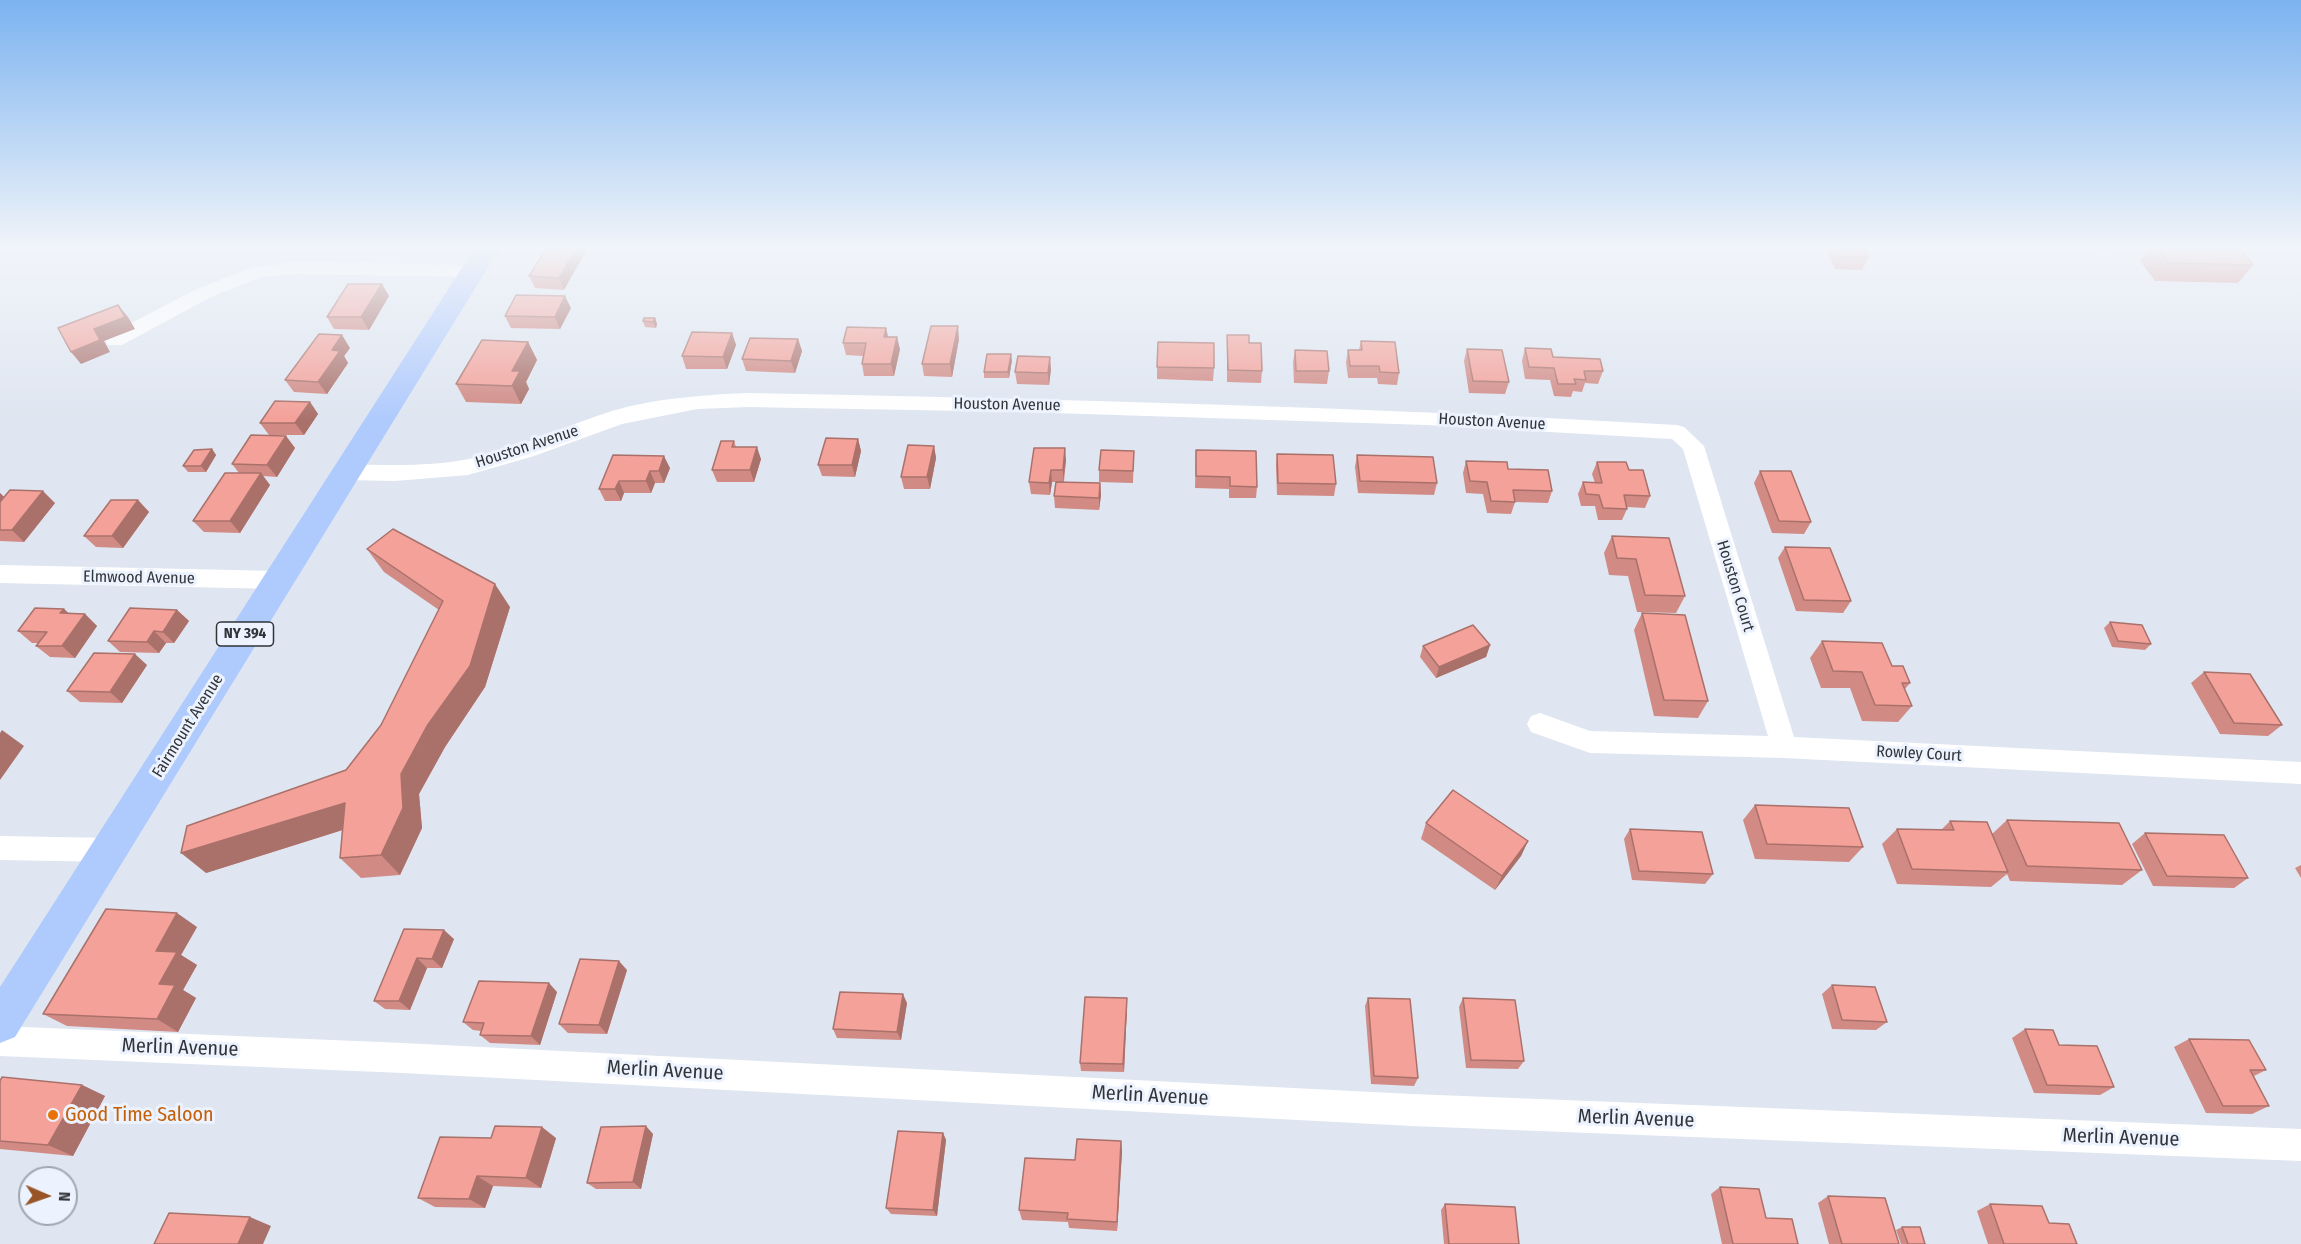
<!DOCTYPE html>
<html>
<head>
<meta charset="utf-8">
<style>
	body { margin:0 }
	#map { position:relative; width:2301px; height:1244px; overflow:hidden; background:#dfe6f1; font-family:"Fira Sans Condensed",sans-serif }
	canvas { display:block }
	.north { position:absolute; left:18px; top:1166px; width:60px; height:60px; box-sizing:border-box; background:#ecf3fe; border:2px solid #a1a7af; border-radius:50%; rotate:92deg; font-size:16px; font-weight:700; line-height:24px; text-align:center; color:#313438 }
	.north::after { content:''; display:block; margin:auto; width:21px; height:27px; background:#985426; clip-path:polygon(50% 0,100% 100%,50% 72%,0 100%) }
</style>
</head>
<body>
<div id="map">
<canvas width="2301" height="1244"></canvas>
<div class="north">N</div>
</div>
<script>
const g = document.querySelector('canvas').getContext('2d');
g.lineJoin = 'round';
function paint(path, color) { g.fillStyle = color; g.fill(path, 'evenodd'); }
function stroke(path, color, width, dash) { g.strokeStyle = color; g.lineWidth = width; g.lineCap = dash ? 'butt' : 'round'; g.setLineDash(dash || []); g.stroke(path); }
function label(font, color, halo, rows, align = 'center') {
  g.font = font + ' "Fira Sans Condensed",sans-serif'; g.lineWidth = 6; g.setLineDash([]); g.textBaseline = 'middle'; g.strokeStyle = halo; g.fillStyle = color; for (const [text, x, y, turn = 0] of rows) {
    g.save(); g.translate(x, y); g.rotate((+turn || 0) * Math.PI / 180); g.textAlign = isNaN(turn) ? turn : align; if (halo) g.strokeText(text, 0, 0); g.fillText(text, 0, 0); g.restore();
  }
}
paint(new Path2D(`
	M294,262L473,265L482,271L473,277L294,274L261,277L211,297L122,345H108L105,340L108,335L197,289L251,268Z
	M748,393C1058,399 1367,407 1677,425L1684,427L1704,446L1794,737L2301,762V784L1784,758L1590,753L1531,732L1527,724L1531,716L1540,713L1590,731L1768,736L1683,449L1672,439L1427,425L1023,412L748,407L697,409L622,424L534,456L468,475L395,481L345,480L337,478L334,472L337,466L345,464C386,465 429,467 469,459C518,450 564,426 612,411C656,398 703,395 748,393Z
	M0,565L279,571L287,574L291,580L287,586L279,589L0,583Z
	M0,836L112,838L122,841L126,850L122,859L112,862L0,860Z
	M0,1026L403,1043L1412,1094L2301,1129V1161L1412,1126L403,1073L0,1056Z`), '#fff');
paint(new Path2D(`
	M476,246H501L15,1037L0,1043V987Z`), '#afcafd');
paint(new Path2D(`
	M1824,246H1863L1869,257L1862,270L1835,269Z
	M2087,246H2117L2115,250L2089,249Z
	M2151,246H2238L2253,265L2238,283L2155,281L2140,261Z
	M553,249L564,290L535,288L529,276Z
	M389,296L369,330L334,329L327,317Z
	M571,308L560,329L511,328L505,316Z
	M655,318L657,324L656,328L645,327L643,321Z
	M732,333L736,345L727,369H686L682,356Z
	M1227,335L1249,343L1262,371L1261,383L1227,382Z
	M888,337L900,349L894,376H864L862,364L863,356L846,355L843,343Z
	M798,339L802,351L795,373L746,371L742,359Z
	M959,339L952,377L924,376L922,364Z
	M1361,341L1399,373L1397,385L1378,384L1377,378H1348L1346,362L1348,350H1359Z
	M528,342L537,360L526,382L529,389L521,404L466,402L456,384Z
	M350,348L344,356L348,363L327,394L294,392L285,380Z
	M1525,348L1603,371L1598,384L1585,383L1582,392L1573,391L1571,397L1554,396L1550,380L1525,379L1522,361Z
	M1467,349L1509,382L1505,394L1469,393L1464,361Z
	M1295,350L1329,371L1327,384L1294,383L1293,362Z
	M1012,360L1009,378H984V372Z
	M1157,367L1214,368L1213,381L1157,379Z
	M1051,369L1049,385L1017,384L1015,372Z
	M310,402L318,414L304,435H269L260,423Z
	M286,436L295,448L277,477L263,476L270,485L240,533L204,532L193,521L239,473L232,464Z
	M858,439L861,451L855,477L822,476L818,465Z
	M734,441L736,447L761,459L754,482H717L712,470Z
	M934,446L936,458L930,489H904L901,477Z
	M212,449L216,455L206,472H188L183,466Z
	M1196,450L1257,487L1256,498H1229V489L1195,488Z
	M1134,451L1133,483L1099,482V470Z
	M1277,454L1336,484L1334,496L1277,495L1276,465Z
	M613,455L670,468L664,483H655L651,493H624L621,501H605L599,489Z
	M1357,455L1437,483L1434,495L1358,493L1355,467Z
	M1066,460L1064,482L1100,483L1101,495L1099,510L1055,508L1054,496L1056,482H1052L1050,495L1031,494L1029,482Z
	M1466,461L1508,469L1552,491L1548,503L1515,502L1511,514L1487,513L1483,494L1466,493L1463,473Z
	M1597,462L1629,470L1650,496L1645,508L1627,507V509L1622,520H1598L1595,506H1581L1578,494L1583,482L1595,483L1592,474Z
	M1760,471L1811,522L1804,534L1772,533L1754,483Z
	M0,493L4,497L55,503L24,542L0,541Z
	M138,500L149,512L123,548L96,547L84,536Z
	M1612,536L1685,596L1676,613L1637,612L1628,576L1609,575L1604,553Z
	M1785,547L1851,601L1843,613L1796,611L1778,558Z
	M367,549L510,607L485,687L445,747L419,794L422,828L400,875L361,878L340,858L342,830L206,873L346,770L381,725L439,610L384,572Z
	M64,609L69,614H85L97,626L75,658L50,657L36,646L39,643H32L18,631Z
	M177,610L189,621L174,643H166L159,653L120,652L108,641Z
	M1642,613L1708,701L1698,718L1654,716L1634,630Z
	M2110,622L2151,644L2145,650L2112,647L2104,628Z
	M1822,641L1892,666L1910,683L1905,689L1912,706L1898,722L1862,721L1850,688H1821L1810,658Z
	M1490,645L1486,657L1436,678L1420,657L1423,646Z
	M147,665L122,703L80,702L67,691Z
	M2204,672L2282,725L2268,736L2220,734L2191,683Z
	M1755,805L1863,847L1849,862L1755,859L1743,820Z
	M2007,820L2142,870L2122,885L2010,881L2007,874L1991,887L1897,884L1882,844L1897,829L1941,830L1950,821L1992,834Z
	M1426,823L1528,841L1521,856L1495,890L1421,839Z
	M1630,829L1713,874L1705,884L1632,880L1624,839Z
	M2145,833L2248,878L2234,888L2153,886L2132,844Z
	M2301,865V878L2295,868Z
	M197,927L181,955L197,965L183,990L196,998L178,1032L67,1026L43,1014Z
	M404,929L454,939L442,968H427L410,1010L385,1009L374,1001Z
	M627,970L607,1034L568,1033L559,1024Z
	M1832,985L1887,1022L1876,1030L1832,1029L1822,994Z
	M557,992L540,1045L490,1043L480,1035L481,1031L473,1030L463,1022Z
	M1368,998L1418,1078L1414,1086L1371,1084L1365,1006Z
	M1463,998L1524,1061L1518,1069L1466,1068L1459,1007Z
	M907,1003L901,1040L837,1038L833,1029Z
	M1127,1007L1124,1072L1081,1071L1080,1063Z
	M2025,1029L2114,1087L2100,1095L2034,1093L2012,1038Z
	M2189,1039L2266,1070L2254,1076L2269,1106L2252,1114L2206,1113L2174,1047Z
	M0,1081L82,1085L105,1096L73,1156L0,1149Z
	M943,1133L946,1140L937,1216L891,1214L886,1208Z
	M653,1134L641,1189H596L587,1183Z
	M491,1138H556L541,1188L493,1186L485,1208L435,1207L418,1198Z
	M1121,1141L1122,1152L1117,1231L1069,1228L1068,1222L1022,1220L1019,1210L1075,1160Z
	M1720,1187L1766,1218L1798,1244H1722L1711,1194Z
	M1828,1196L1899,1244H1829L1818,1203Z
	M1445,1204L1519,1244H1444L1441,1210Z
	M1990,1204L2049,1223L2077,1244H1988L1977,1211Z
	M1902,1227L1925,1244H1901L1896,1230Z`), '#d18a84');
paint(new Path2D(`
	M577,246H589L564,290L559,278Z
	M382,284L389,296L369,330L361,317Z
	M565,296L571,308L560,329L555,317Z
	M118,305L128,317L135,329L104,341L110,352L81,364L71,352Z
	M655,318L657,324L656,328L653,322Z
	M958,326L959,339L952,377L950,364Z
	M886,328L889,340L884,337Z
	M732,333L736,345L727,369L723,357Z
	M342,335L350,348L344,356L348,363L327,394L318,382L332,350Z
	M897,337L900,349L894,376L891,364Z
	M798,339L802,351L795,373L791,361Z
	M528,342L537,360L526,382L529,389L521,404L512,386V371Z
	M1011,354L1012,360L1009,378L1008,372Z
	M1050,357L1051,369L1049,385L1048,373Z
	M310,402L318,414L304,435L295,423Z
	M286,436L295,448L277,477L267,465Z
	M858,439L861,451L855,477L852,465Z
	M934,446L936,458L930,489L927,477Z
	M757,447L761,459L754,482L750,470Z
	M1065,448L1066,460L1063,482V470Z
	M212,449L216,455L206,472L201,466Z
	M664,456L670,468L664,483L659,471Z
	M1051,470L1052,482L1050,495L1049,483Z
	M650,471L655,483L651,493L646,481Z
	M261,473L270,485L240,533L230,521Z
	M619,481L624,493L621,501L615,489Z
	M1100,483L1101,495L1099,510V498Z
	M43,491L55,503L24,542L12,530Z
	M0,493L7,500L0,509Z
	M138,500L149,512L123,548L112,536Z
	M495,584L510,607L485,687L445,747L419,794L422,828L400,875L381,855L401,774Z
	M64,609L76,620L60,613Z
	M177,610L189,621L174,643L163,632Z
	M85,614L97,626L75,658L62,646Z
	M154,631L166,643L159,653L147,642Z
	M1490,645L1486,657L1436,678L1439,667Z
	M135,654L147,665L122,703L110,692Z
	M2,730L24,746L0,780V733Z
	M345,803L365,823L206,873L181,853Z
	M1528,841L1521,856L1495,890L1502,876Z
	M177,913L197,927L181,955L197,965L183,990L196,998L178,1032L157,1019L159,984L156,951Z
	M444,930L454,939L442,968L432,959Z
	M417,958L427,968L410,1010L399,1001Z
	M619,961L627,970L607,1034L599,1025Z
	M549,983L557,992L540,1045L531,1036Z
	M903,994L907,1003L901,1040L897,1032Z
	M1127,998V1007L1124,1072L1123,1064Z
	M82,1085L105,1096L73,1156L48,1145Z
	M646,1126L653,1134L641,1189L633,1182Z
	M542,1127L556,1138L541,1188L526,1178Z
	M943,1133L946,1140L937,1216L933,1210Z
	M1121,1141L1122,1152L1117,1231V1222Z
	M477,1176L493,1186L485,1208L469,1199Z
	M250,1217L271,1226L263,1244H238Z`), '#aa716b');
const building = new Path2D(`
	M555,246H577L559,278L529,276L546,249H553Z
	M1836,246H1863L1869,257H1841Z
	M2156,246H2238L2253,265L2169,263Z
	M348,284H382L361,317H327Z
	M516,295L565,296L555,317L505,316Z
	M118,305L125,317L94,329L100,340L71,352L58,328Z
	M644,318H655L653,322L643,321Z
	M931,326H958L950,364H922Z
	M847,327L886,328L884,337H897L891,364H862L866,343H843Z
	M692,332L732,333L723,357L682,356Z
	M319,334L342,335L332,350L340,351L318,382L285,380Z
	M1227,335H1249V343H1261L1262,371L1228,370Z
	M750,338L798,339L791,361L742,359Z
	M482,340L528,342L512,371H520L512,386L456,384Z
	M1361,341L1395,342L1399,373L1380,372L1379,366H1350L1348,350H1362Z
	M1158,342L1214,343V368L1157,367Z
	M1525,348L1551,349L1553,357L1600,359L1603,371H1584L1586,380L1574,379L1576,384H1558L1554,368L1529,367Z
	M1467,349L1502,350L1509,382L1473,381Z
	M1295,350L1327,351L1329,371H1296Z
	M987,354H1011L1008,372H984Z
	M1018,356L1050,357L1048,373L1015,372Z
	M275,401L310,402L295,423H260Z
	M251,435L286,436L267,465L232,464Z
	M826,438L858,439L852,465H818Z
	M721,441H734L732,447H757L750,470H712Z
	M908,445L934,446L927,477H901Z
	M1034,448H1065L1063,470H1051L1049,483L1029,482Z
	M212,449L201,466H183L194,450Z
	M1101,450L1134,451L1133,471L1099,470Z
	M1196,450L1256,451L1257,487L1230,486V477L1196,476Z
	M1277,454L1333,455L1336,484L1278,483Z
	M613,455L664,456L659,471H650L646,481H619L615,489H599Z
	M1357,455L1433,457L1437,483L1360,481Z
	M1466,461L1507,462L1508,469L1548,470L1552,491L1513,490L1515,502L1491,501L1487,482L1470,481Z
	M1597,462H1626L1629,470H1643L1650,496L1624,495L1627,509L1603,508L1599,495L1586,494L1583,482L1602,483Z
	M1760,471H1791L1811,522L1779,521Z
	M225,473H261L230,521H193Z
	M1056,482L1100,483L1099,498L1054,496Z
	M10,490L43,491L12,530H0V502Z
	M111,500H138L112,536H84Z
	M393,529L495,584L470,666L427,726L401,774L403,808L381,855L340,858L345,803L181,853L187,826L346,770L381,725L443,601L367,549Z
	M1612,536L1669,538L1685,596L1645,595L1636,559L1617,558Z
	M1785,547L1830,548L1851,601L1804,600Z
	M35,608L64,609L60,613L85,614L62,646H36L47,632L18,631Z
	M130,608L177,610L163,632L154,631L147,642L108,641Z
	M1642,613L1685,615L1708,701L1664,700Z
	M2110,622L2142,625L2151,644L2118,641Z
	M1473,625L1490,645L1439,667L1423,646Z
	M1822,641L1882,643L1892,666H1903L1910,683H1902L1912,706L1875,705L1862,672L1833,671Z
	M94,653L135,654L110,692L67,691Z
	M2204,672L2250,674L2282,725L2234,723Z
	M1453,790L1528,841L1502,876L1426,823Z
	M1755,805L1849,808L1863,847L1767,844Z
	M2007,820L2119,823L2142,870L2027,866Z
	M1950,821L1987,822L2008,872L1912,869L1897,829L1954,830Z
	M1630,829L1702,832L1713,874L1639,871Z
	M2145,833L2224,835L2248,878L2167,876Z
	M106,909L177,913L156,951L177,952L159,984L175,985L157,1019L43,1014Z
	M404,929L444,930L432,959L417,958L399,1001H374Z
	M580,959L619,961L599,1025L559,1024Z
	M479,981L549,983L531,1036L480,1035L484,1023L463,1022Z
	M1832,985L1875,987L1887,1022L1842,1020Z
	M840,992L903,994L897,1032L833,1029Z
	M1085,997L1127,998L1123,1064L1080,1063Z
	M1368,998L1410,999L1418,1078L1374,1076Z
	M1463,998L1515,1000L1524,1061L1471,1060Z
	M2025,1029L2053,1030L2059,1045L2097,1046L2114,1087L2047,1085Z
	M2189,1039L2249,1040L2266,1070H2250L2269,1106H2223Z
	M2,1077L82,1085L48,1145L0,1141V1081Z
	M495,1126L542,1127L526,1178L477,1176L469,1199L418,1198L440,1137L491,1138Z
	M646,1126L633,1182L587,1183L601,1127Z
	M898,1131L943,1133L933,1210L886,1208Z
	M1077,1139L1121,1141L1117,1222L1067,1219L1068,1213L1019,1210L1025,1158L1075,1160Z
	M1720,1187L1759,1189L1766,1218L1792,1219L1798,1244H1733Z
	M1828,1196L1885,1198L1899,1244H1842Z
	M1445,1204L1515,1207L1519,1244H1449Z
	M1990,1204L2042,1206L2049,1223L2069,1224L2077,1244H2004Z
	M169,1213L250,1217L238,1244H154Z
	M1902,1227H1920L1925,1244H1908Z`);
paint(building, '#f3a199');
stroke(building, '#aa716b', 1.5);
const sky = g.createLinearGradient(0, 0, 0, 420);
sky.addColorStop(0, '#7bb3f0');
sky.addColorStop(0.59, '#f1f4f9');
sky.addColorStop(1, '#f1f4f900');
g.fillStyle = sky;
g.fillRect(0, 0, 2301, 420);
for (const [x, y, r, color] of [
	[53,1115,6,"#e8710a"]
]) { const dot = new Path2D(); dot.arc(x, y, r, 0, 2 * Math.PI); g.fillStyle = color; g.fill(dot); stroke(dot, '#ecf3fe', 2); }
for (const [x, y, w] of [
	[245,634,57]
]) { const box = new Path2D(); box.roundRect(x - w / 2, y - 12, w, 24, 4.5); g.fillStyle = '#ecf3fe'; g.fill(box); stroke(box, '#313438', 1.5); }
label('bold 15px', '#313438', null, [
	["NY 394",245,634]
]);
label('16px', '#313438', '#ecf3fe', [
	["Houston Avenue",1007,405,1],
	["Houston Avenue",1492,422,3],
	["Houston Avenue",527,447,-18],
	["Elmwood Avenue",139,578,1],
	["Houston Court",1735,586,73],
	["Fairmount Avenue",188,726,-58],
	["Rowley Court",1919,754,3]
]);
label('20px', '#313438', '#ecf3fe', [
	["Merlin Avenue",180,1048,2],
	["Merlin Avenue",665,1071,3],
	["Merlin Avenue",1150,1096,3],
	["Merlin Avenue",1636,1119,2],
	["Merlin Avenue",2121,1138,2]
]);
label('20px', '#c56008', '#ecf3fe', [
	["Good Time Saloon",65,1115]
], 'left');
</script>
</body>
</html>
